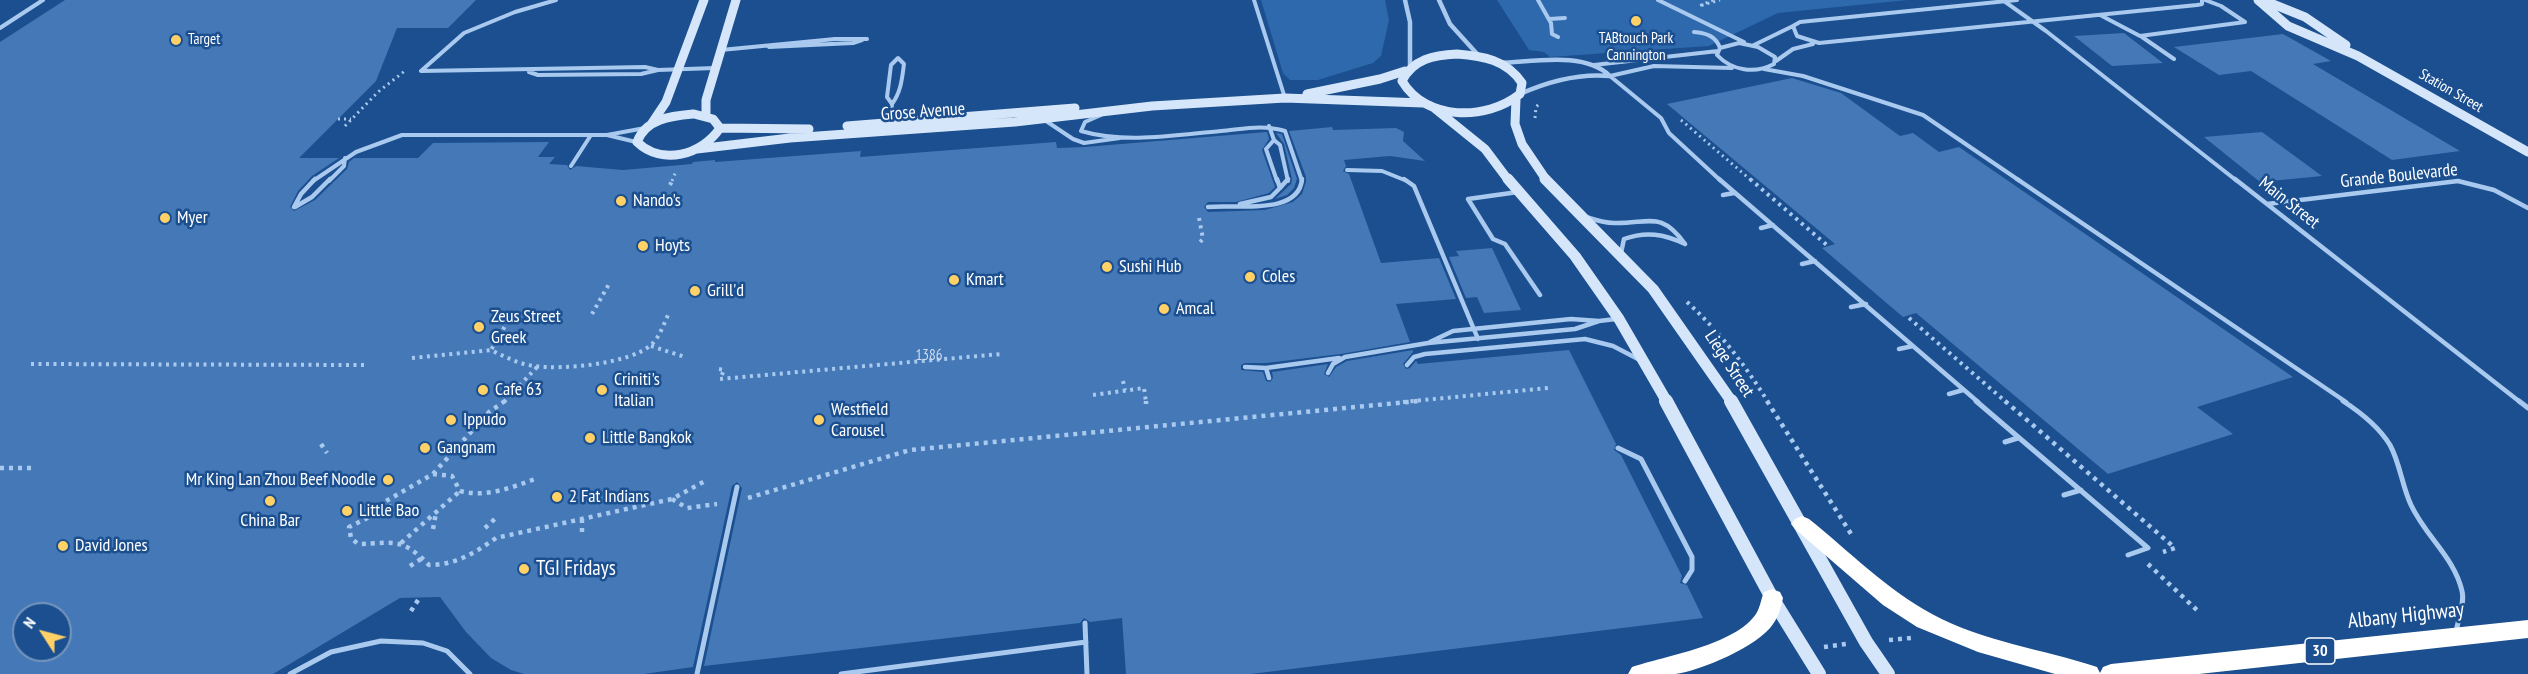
<!DOCTYPE html>
<html>
<head>
<meta charset="utf-8">
<style>
	body { margin:0 }
	#map { position:relative; width:2528px; height:674px; overflow:hidden; background:#1b4f8f; font-family:"PT Sans Narrow",sans-serif }
	canvas { display:block }
	.north { position:absolute; left:12px; top:602px; width:60px; height:60px; box-sizing:border-box; background:#1b4f8f; border:2px solid #7695bc; border-radius:50%; rotate:306deg; font-size:16px; font-weight:700; line-height:24px; text-align:center; color:#fff }
	.north::after { content:''; display:block; margin:auto; width:21px; height:27px; background:#ffd166; clip-path:polygon(50% 0,100% 100%,50% 72%,0 100%) }
</style>
</head>
<body>
<div id="map">
<canvas width="2528" height="674"></canvas>
<div class="north">N</div>
</div>
<script>
const g = document.querySelector('canvas').getContext('2d');
g.lineJoin = 'round';
function paint(path, color) { g.fillStyle = color; g.fill(path, 'evenodd'); }
function stroke(path, color, width, dash) { g.strokeStyle = color; g.lineWidth = width; g.lineCap = dash ? 'butt' : 'round'; g.setLineDash(dash || []); g.stroke(path); }
function label(font, color, halo, rows, align = 'center') {
  g.font = font + ' "PT Sans Narrow",sans-serif'; g.lineWidth = 5; g.setLineDash([]); g.textBaseline = 'middle'; g.strokeStyle = halo; g.fillStyle = color; for (const [text, x, y, turn = 0] of rows) {
    g.save(); g.translate(x, y); g.rotate((+turn || 0) * Math.PI / 180); g.textAlign = isNaN(turn) ? turn : align; if (halo) g.strokeText(text, 0, 0); g.fillText(text, 0, 0); g.restore();
  }
}
paint(new Path2D(`
	M1261,0H1385L1389,20L1381,56L1373,63L1318,80H1290L1283,73Z
	M1497,0H1908L1778,13L1709,46L1550,57L1544,52L1529,50Z`), '#2e69ad');
paint(new Path2D(`
	M65,0H476L448,28H397L376,81L299,158H339L312,176L298,191L290,207L294,211L315,200L347,169L349,162L354,158H418L433,143L549,142L538,157H555L549,164L567,165L570,170L576,166L623,170L692,164L693,162L715,160V162L861,151L860,157L1056,142L1057,148L1085,147L1267,132L1269,139L1262,150L1275,187L1269,193L1236,202H1208L1204,207L1208,212L1265,210L1293,202L1302,194L1306,182V177L1289,131L1332,127L1333,130L1396,128L1404,132L1403,141L1425,161L1390,156L1344,160L1346,166L1343,171L1349,174L1381,263L1439,258L1456,299L1396,304L1410,342L1341,354L1266,363H1245L1241,365V370L1263,372L1266,381L1270,382L1273,378L1272,372L1328,364L1324,374L1329,377L1336,367L1347,361L1413,350V352L1403,364L1406,369L1410,368L1416,361L1418,364L1569,350L1616,444L1614,450L1621,455L1682,576L1680,583L1687,585L1703,618L1251,674H1126L1122,618L1090,622L1084,618L1080,623L704,666L742,488L737,482L732,486L693,667L644,674H524L511,670L491,658L466,632L440,597L400,598L273,674H0V42ZM24,614H60V650H24Z
	M2124,33L2163,63L2112,66L2074,36Z
	M2283,34L2331,61L2313,64L2460,151L2392,160L2251,71L2219,75L2174,47Z
	M1792,78L1841,93L1900,136L1913,133L1939,152L1959,147L2293,377L2197,407L2233,434L2108,474L1916,313L1903,317L1822,248L1835,244L1667,104Z
	M2262,132L2322,176L2260,182L2204,137Z
	M1276,133L1282,134L1297,179L1294,188L1287,195L1275,199L1291,184L1292,179L1284,144Z
	M1492,248L1521,310L1484,313L1477,297L1466,298L1449,257L1459,256L1456,251Z`), '#4478b7');
stroke(new Path2D(`
	M1713,0L1699,6L1720,0
	M1535,118L1536,107L1540,103
	M338,119H351
	M1681,120L1752,181
	M345,126L378,92L406,70
	M672,181L676,171`), '#a9c9ee', 3, [2, 4]);
stroke(new Path2D(`
	M1750,179L1828,246
	M670,185L673,179
	M1199,218L1203,239L1200,242
	M1687,302C1720,332 1745,365 1768,402
	M512,314L491,350C505,357 519,364 534,366C563,370 629,364 651,345C660,337 664,323 669,313
	M592,314L609,284
	M1909,318L2006,402
	M651,346L685,357
	M412,358L491,350
	M31,364L364,365
	M719,369L724,370L720,379L1001,354
	M1123,381L1125,390
	M1093,395L1144,388L1146,402
	M504,402L537,367
	M1403,402L1548,388`), '#a9c9ee', 4, [3, 4.5]);
stroke(new Path2D(`
	M505,401L489,412L433,474L386,501L390,507L349,527L351,538L358,544C396,543 401,537 429,565C455,565 475,553 496,538L672,499L705,481
	M1146,401V404
	M1767,401L1853,537
	M2005,401L2175,548L2163,552
	M321,444L327,453
	M0,468H31
	M433,474L452,476L460,491C488,498 512,487 538,478
	M748,498L910,450L1418,401
	M672,499L687,508L717,504
	M582,519V534
	M485,528L498,516
	M433,529L436,513
	M401,543L460,491
	M2148,564L2200,613
	M410,566L421,559
	M411,611L420,597
	M1889,640L1911,638
	M1824,647L1846,644`), '#a9c9ee', 4.5, [4, 5]);
stroke(new Path2D(`
	M556,0L515,12L464,33L421,71L645,67L658,70
	M1254,0L1285,98
	M1538,0L1551,23L1552,34L1558,37
	M1658,0L1744,42
	M2017,0L1800,22L1793,26L1797,36L1819,43L2197,5L2202,4V0
	M2004,1L2046,31L2237,181
	M2102,16L2140,36L2245,22L2221,6L2205,0
	M1549,19L1565,18
	M0,28L43,0
	M1694,32C1706,33 1716,36 1720,48
	M2142,37L2174,59
	M1739,43L1758,47L1775,57L1774,64C1755,74 1732,71 1717,55L1720,48Z
	M1754,45L1793,26
	M769,47L853,43L862,40
	M721,50L835,39H867
	M898,58L904,64C902,79 901,92 892,104L887,97L891,65Z
	M1776,61L1793,49L1813,44
	M1594,65L1718,51
	M1764,69L1803,76L1923,115L2020,181
	M529,72L538,75L641,74L658,70L715,68
	M1610,76L1661,118L1669,133L1721,181
	M1610,76L1654,66L1732,68
	M1101,115L1085,122L1081,131C1125,144 1176,135 1221,131C1243,129 1263,124 1285,131L1302,181
	M1046,121L1073,139L1084,143L1120,138
	M890,122L892,104
	M1269,126L1274,140L1266,149L1277,181
	M607,135L636,142
	M1274,140L1280,145L1288,181
	M571,166L591,135
	M1347,170L1382,171L1407,181
	M313,181L356,152L402,135H607L645,128
	M329,181L344,166L345,158`), '#a9c9ee', 4);
stroke(new Path2D(`
	M1404,179L1414,186L1478,339
	M1719,179L1978,402
	M2017,179L2346,402
	M2235,179L2520,402
	M1280,188L1288,179
	M1518,192L1468,199L1493,239L1505,244L1540,295
	M1723,195L1734,193
	M1240,204L1271,197L1280,188L1277,179
	M2267,204L2458,181L2494,190L2528,208
	M294,207L301,194L315,179
	M295,207L312,197L330,179
	M1208,207C1236,204 1299,216 1302,179
	M1586,217C1595,220 1604,223 1614,223C1649,224 1661,210 1685,244
	M1761,228L1773,225
	M1621,253L1624,239C1646,231 1664,234 1685,244
	M1802,264L1815,261
	M1851,307L1866,304
	M1430,342L1453,331L1571,319L1599,321L1616,319
	M1899,349L1913,346
	M1407,365L1414,357L1425,354L1585,339L1613,346L1638,359
	M1245,367L1266,368L1339,358
	M1266,368L1269,378
	M1328,373L1333,364L1345,357L1428,343L1575,329L1599,321
	M1949,394L1963,390`), '#a9c9ee', 4.5);
stroke(new Path2D(`
	M1976,401L2148,548L2128,555
	M2343,401C2360,412 2379,427 2390,445C2400,463 2402,486 2411,505C2426,537 2454,557 2462,591C2465,603 2458,620 2456,632
	M2519,401L2528,408
	M2005,442L2018,438
	M1618,448L1641,459L1692,557V570L1685,581
	M2064,495L2081,490
	M1085,623L1087,674
	M290,674L331,652L381,641L423,643L447,651L470,674
	M697,674L737,487
	M841,674L1086,642`), '#a9c9ee', 5);
stroke(new Path2D(`
	M1405,0L1410,22V66
	M1439,0L1450,24L1479,56
	M1500,63C1533,62 1584,51 1610,76
	M1520,94C1549,81 1578,73 1610,76`), '#a9c9ee', 4.5);
stroke(new Path2D(`
	M2258,0L2288,26L2358,56L2528,152
	M2263,0L2305,17L2346,45
	M1457,54C1483,56 1507,60 1522,83L1520,94C1486,121 1426,121 1402,81C1413,59 1434,55 1457,54Z
	M1307,94L1380,79L1405,71
	M1516,99L1515,124L1522,144L1547,181
	M1433,107L1485,149L1509,181
	M694,114L713,119L720,128C702,155 662,166 637,142C646,118 672,116 694,114Z
	M706,116V100L736,0
	M652,123L666,102L704,0
	M847,126L1075,108
	M720,128L809,129
	M697,149L790,138L1015,122L1152,106L1285,98L1423,103`), '#d6e6fa', 9);
stroke(new Path2D(`
	M1508,179L1575,256L1619,319L1667,402
	M1545,179L1653,289L1732,402`), '#d6e6fa', 11);
stroke(new Path2D(`
	M1666,401L1772,598L1819,674
	M1731,401L1866,642L1888,674`), '#d6e6fa', 14);
paint(new Path2D(`
	M1802,516L1809,519C1849,551 1887,590 1932,614C1983,642 2043,649 2097,667L2100,673L2103,667L2111,664L2528,620V638L2199,674H2055L1978,652L1917,627L1883,605L1795,529L1791,524L1795,519Z
	M1772,589L1780,592L1783,598C1781,607 1779,616 1773,624C1759,646 1700,671 1675,674C1660,674 1643,674 1628,674L1632,667C1665,656 1735,645 1756,614C1760,608 1761,599 1764,592Z`), '#fff');
for (const [x, y, r, color] of [
	[1636,21,6,"#ffd166"],
	[176,40,6,"#ffd166"],
	[621,201,6,"#ffd166"],
	[165,218,6,"#ffd166"],
	[643,246,6,"#ffd166"],
	[1107,267,6,"#ffd166"],
	[1250,277,6,"#ffd166"],
	[954,280,6,"#ffd166"],
	[695,291,6,"#ffd166"],
	[1164,309,6,"#ffd166"],
	[479,327,6,"#ffd166"],
	[483,390,6,"#ffd166"],
	[602,390,6,"#ffd166"],
	[451,420,6,"#ffd166"],
	[819,420,6,"#ffd166"],
	[590,438,6,"#ffd166"],
	[425,448,6,"#ffd166"],
	[388,480,6,"#ffd166"],
	[557,497,6,"#ffd166"],
	[270,501,6,"#ffd166"],
	[347,511,6,"#ffd166"],
	[63,546,6,"#ffd166"],
	[524,569,6,"#ffd166"]
]) { const dot = new Path2D(); dot.arc(x, y, r, 0, 2 * Math.PI); g.fillStyle = color; g.fill(dot); stroke(dot, '#1b4f8f', 2); }
label('15px', '#fff', '#1b4f8f', [
	["TABtouch Park",1636,39],
	["Cannington",1636,56],
	["Target",188,40,"left"]
]);
label('15px', '#fff', '#1b4f8f', [
	["Station Street",2451,91,30]
]);
label('15px', '#d0dded', null, [
	["1386",929,356]
]);
for (const [x, y, w] of [
	[2320,651,30]
]) { const box = new Path2D(); box.roundRect(x - w / 2, y - 13, w, 26, 4.5); g.fillStyle = '#1b4f8f'; g.fill(box); stroke(box, '#fff', 1.5); }
label('bold 16px', '#fff', null, [
	["30",2320,651]
]);
label('18px', '#fff', '#1b4f8f', [
	["Grose Avenue",923,112,-4],
	["Grande Boulevarde",2399,176,-6],
	["Main Street",2289,203,38],
	["Liege Street",1729,364,57]
]);
label('18px', '#fff', '#1b4f8f', [
	["Nando's",633,201],
	["Myer",177,218],
	["Hoyts",655,246],
	["Sushi Hub",1119,267],
	["Coles",1262,277],
	["Kmart",966,280],
	["Grill'd",707,291],
	["Amcal",1176,309],
	["Zeus Street",491,317],
	["Greek",491,338],
	["Criniti's",614,380],
	["Italian",614,401],
	["Cafe 63",495,390],
	["Westfield",831,410],
	["Carousel",831,431],
	["Ippudo",463,420],
	["Little Bangkok",602,438],
	["Gangnam",437,448],
	["Mr King Lan Zhou Beef Noodle",376,480,"right"],
	["2 Fat Indians",569,497],
	["Little Bao",359,511],
	["China Bar",270,521,"center"],
	["David Jones",75,546]
], 'left');
label('21px', '#fff', '#1b4f8f', [
	["TGI Fridays",536,569]
], 'left');
label('21px', '#fff', '#1b4f8f', [
	["Albany Highway",2406,616,-6]
]);
</script>
</body>
</html>
